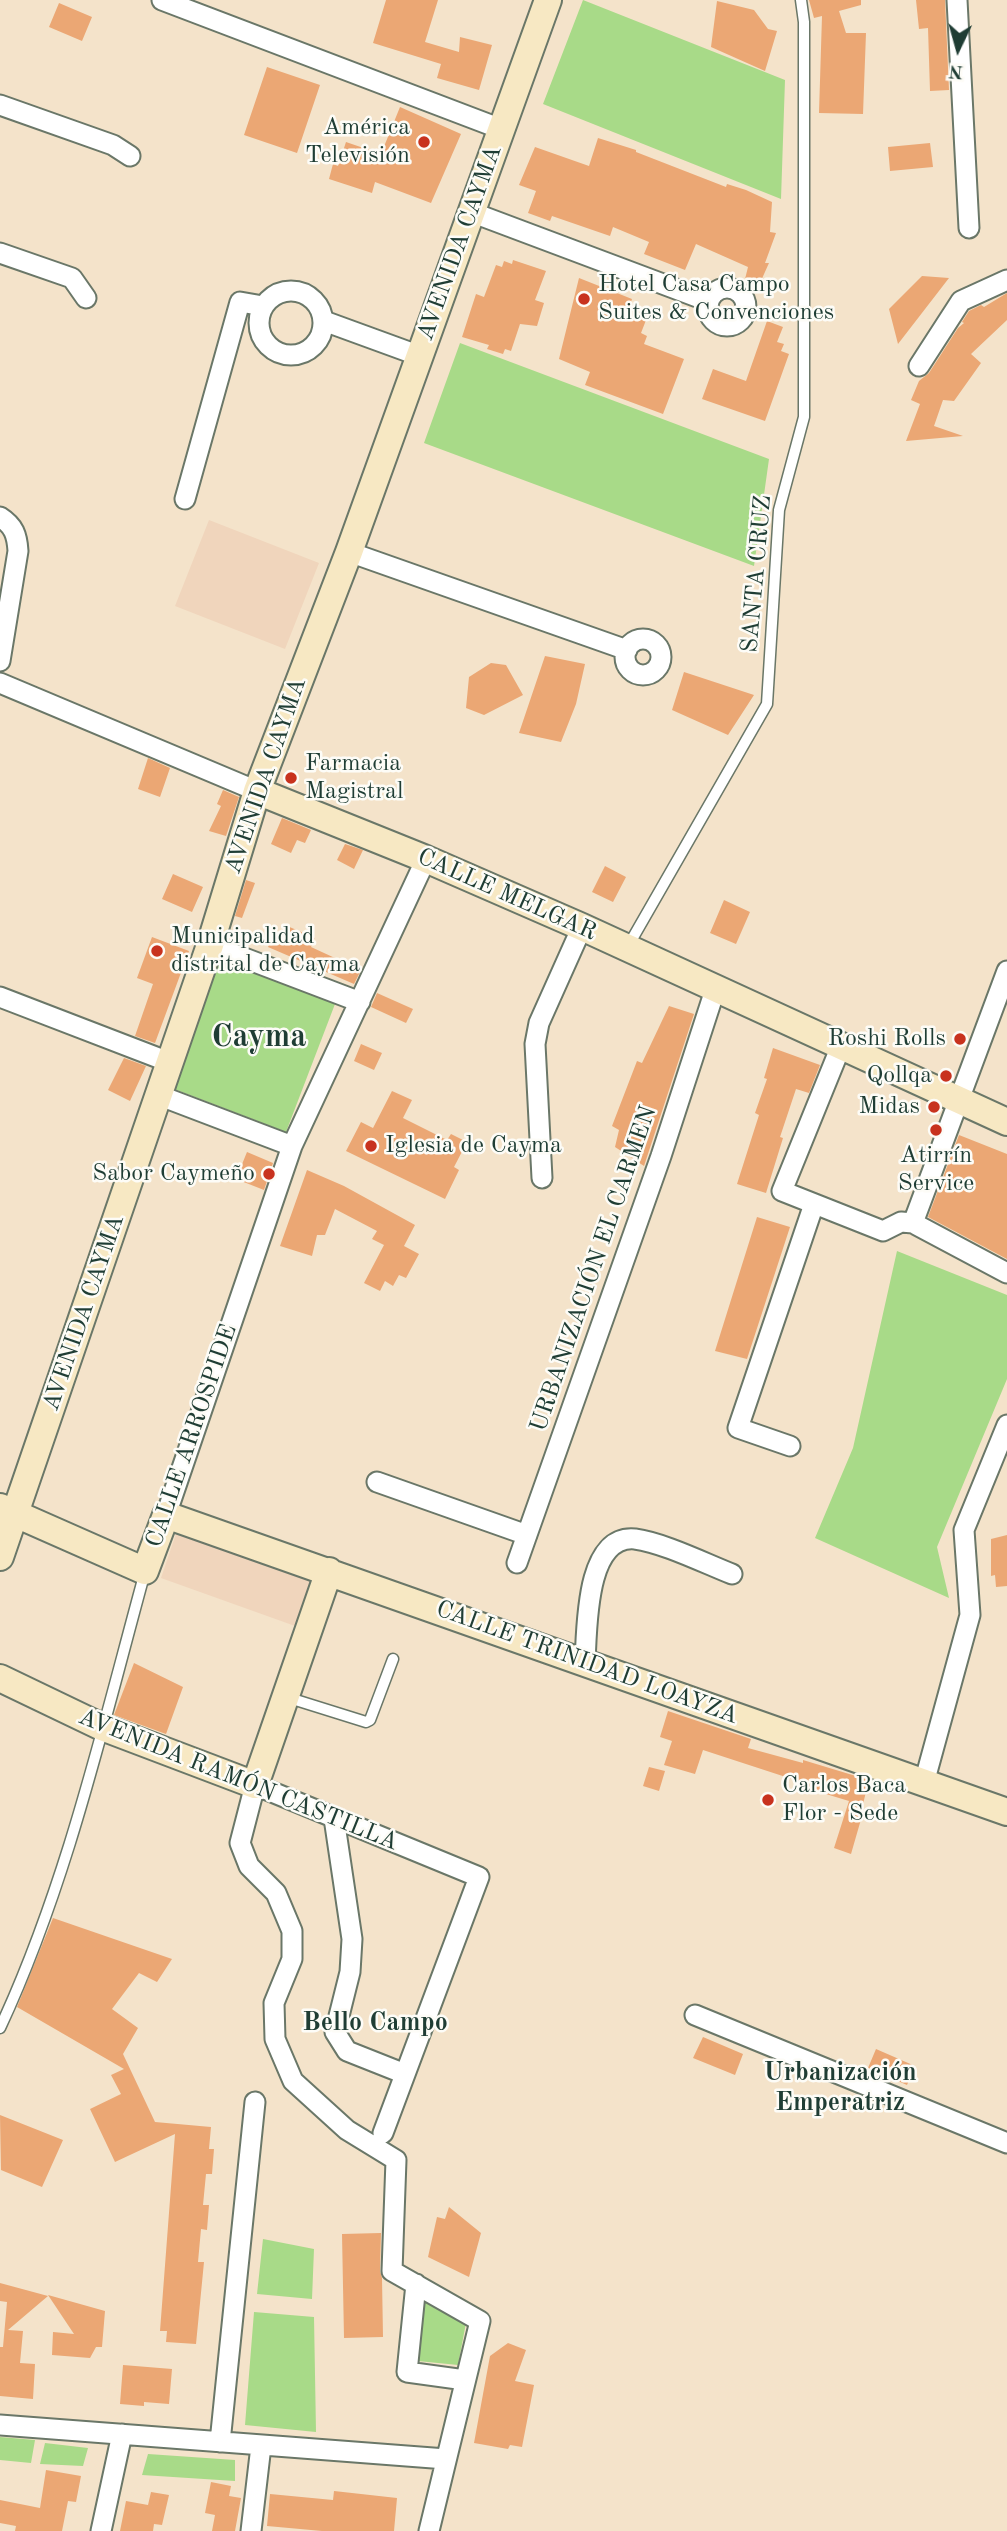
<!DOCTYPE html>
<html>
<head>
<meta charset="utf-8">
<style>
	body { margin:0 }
	#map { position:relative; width:1007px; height:2531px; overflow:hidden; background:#f4e3ca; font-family:"Old Standard TT",serif }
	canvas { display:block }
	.north { position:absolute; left:923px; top:14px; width:70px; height:70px; -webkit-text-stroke:5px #fdfcf7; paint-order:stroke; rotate:185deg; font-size:19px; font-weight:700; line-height:28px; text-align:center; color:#1f3d34 }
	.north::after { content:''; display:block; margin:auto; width:24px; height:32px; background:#1f3d34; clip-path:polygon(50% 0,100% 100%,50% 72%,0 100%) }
</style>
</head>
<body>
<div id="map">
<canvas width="1007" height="2531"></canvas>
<div class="north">N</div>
</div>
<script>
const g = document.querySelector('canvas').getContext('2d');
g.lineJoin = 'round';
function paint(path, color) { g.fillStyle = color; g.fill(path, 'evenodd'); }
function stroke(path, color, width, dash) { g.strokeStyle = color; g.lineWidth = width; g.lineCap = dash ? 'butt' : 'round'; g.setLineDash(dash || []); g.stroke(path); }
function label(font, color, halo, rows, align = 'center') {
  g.font = font + ' "Old Standard TT",serif'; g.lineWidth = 5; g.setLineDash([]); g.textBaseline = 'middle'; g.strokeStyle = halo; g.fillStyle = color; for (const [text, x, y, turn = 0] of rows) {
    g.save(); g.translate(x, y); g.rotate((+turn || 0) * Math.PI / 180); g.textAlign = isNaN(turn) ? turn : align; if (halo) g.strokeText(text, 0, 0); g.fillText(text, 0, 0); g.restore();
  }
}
paint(new Path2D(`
	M209,520L319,563L285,649L175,606Z
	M178,1528L315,1576L295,1626L161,1578Z`), '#f0d5bc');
paint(new Path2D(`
	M583,0L785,80L781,199L543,104Z
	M460,343L769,459L754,566L424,443Z
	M218,959L335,1004L286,1132L169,1087Z
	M897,1251L1007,1295V1379L937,1547L949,1598L815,1538L853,1448Z
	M263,2239L314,2249L312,2299L257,2294Z
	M435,2296L466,2323L458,2365L418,2361L416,2305Z
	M254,2312L314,2317L316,2432L245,2425Z
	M0,2437L35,2440L31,2463L0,2460Z
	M45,2443L88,2448L83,2466L40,2464Z
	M148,2454L235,2460V2481L142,2475Z`), '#a8da88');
paint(new Path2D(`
	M386,0H438L425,42L459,52L460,37L492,45L479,90L437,78L441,64L373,43Z
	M809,0H861V5L839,11L846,33H866L863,114L819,113L822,16L814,18Z
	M916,0H945L949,90L930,91L928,28L919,29Z
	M717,1L754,10L768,29L777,31L765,71L711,47Z
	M59,3L92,17L82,41L49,27Z
	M267,67L320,85L297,153L244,135Z
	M400,107L461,134L431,203L375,182L372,193L329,179L333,164L338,166L346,142L381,154Z
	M598,138L636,150V152L726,187L727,184L746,190L772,202L770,232L776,233L765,263H769L760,283L745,279L748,267L696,244L685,270L644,254L649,242L613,227L610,236L552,216L550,221L528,213L536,191L519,185L535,147L589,166Z
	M930,143L933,167L890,171L888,147Z
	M513,260L546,271L535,300L544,303L537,326L520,324L511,351L505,349L503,354L487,349L489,345L462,337L476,294L484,297L496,265L502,267L504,261L512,264Z
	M922,276L949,278L898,344L889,309Z
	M579,278L632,299L629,308L648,315L641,333L647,336L644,344L684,359L663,414L585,385L590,372L559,359Z
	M1007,293V320L971,354L981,363L954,401L943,400L934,426L963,436L906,441L920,404L911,400L919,381L929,373L958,328L964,323L962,322L969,311L981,305L984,307Z
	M767,321L783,327L777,342L784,344L781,351L789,354L765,421L702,399L713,369L746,381Z
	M545,656L585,664L576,704L561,742L519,733Z
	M491,663L506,665L523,695L484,715L466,708L469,677Z
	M684,672L754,695L728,735L672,710Z
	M148,758L170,768L160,797L138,789Z
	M223,790L239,797L226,836L209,831L221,806L217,804Z
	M282,818L311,830L305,843L297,840L291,853L271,844Z
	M345,844L363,850L354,869L337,860Z
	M605,866L626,877L613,902L592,892Z
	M173,874L203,887L192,912L162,899Z
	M246,880L255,883L242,918L235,916Z
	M724,900L750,912L736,944L710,933Z
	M285,925L315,938L311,947L361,970L354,984L268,947L274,934L280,936Z
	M152,937L189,951L155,1043L135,1036L153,984L137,978Z
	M377,993L413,1009L406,1023L371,1007Z
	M669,1006L694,1014L644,1166L615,1147L619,1130L612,1126L637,1061L642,1063Z
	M361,1044L382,1053L374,1070L354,1061Z
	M773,1048L820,1065L809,1093L796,1089L780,1137L783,1138L766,1193L737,1184L759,1115L755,1113L767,1079L764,1078Z
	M124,1058L146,1066L130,1101L108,1090Z
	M392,1091L412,1100L403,1118L447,1140L451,1134L467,1142L454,1167L459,1170L445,1199L346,1151L361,1122L373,1128Z
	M959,1135L1007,1154V1259L928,1217Z
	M247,1152L273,1163L264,1190L236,1179Z
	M307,1170L344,1186L415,1225L404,1246L419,1254L406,1278L399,1275L393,1286L385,1281L380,1291L364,1283L384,1245L372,1239L377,1231L335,1209L325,1235H317L312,1256L280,1246Z
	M757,1217L790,1227L747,1359L715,1351Z
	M1007,1535V1586L996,1587L995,1575L991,1576V1539Z
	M134,1663L183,1687L166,1734L114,1715Z
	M668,1711L751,1739L748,1748L803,1763V1760L869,1780L862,1808L864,1809L851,1854L834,1848L849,1801L796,1785L798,1781L703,1750L695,1774L664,1765L672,1741L660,1737Z
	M649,1767L665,1771L659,1791L643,1786Z
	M53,1918L172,1959L157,1982L139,1973L112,2009L138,2028L123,2054L155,2122L211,2127L209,2149H214L212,2174H206L203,2205H209L207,2230L201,2229L198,2262H204L196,2344L166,2342L167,2331H160L175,2134L115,2162L90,2109L121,2094L111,2075L124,2069L17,2007Z
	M703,2037L743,2054L735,2075L693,2058Z
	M876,2049L915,2066L907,2085L868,2068Z
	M0,2115L63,2140L42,2187L1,2170Z
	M449,2207L481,2233L469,2277L428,2257L437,2217L445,2219Z
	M381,2233L380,2271L382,2278L383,2337L344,2338L342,2234Z
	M0,2283L48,2296L8,2330L23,2331L20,2363L35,2364L33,2399L0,2396V2347H3L7,2302L0,2301Z
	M48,2295L105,2311L102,2347H96L90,2358L52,2355L53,2332L74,2334Z
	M508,2343L526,2350L515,2381L534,2385L522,2447L510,2445L508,2449L474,2443L490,2356Z
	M123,2365L172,2369L169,2404L144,2402V2406L120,2404Z
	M46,2470L81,2476L76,2502L68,2501L62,2531H15L16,2526L0,2523V2500L40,2508Z
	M211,2482L231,2486L229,2496L241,2498L235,2531H212L215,2515L205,2513Z
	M334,2491L397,2498L394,2531H322L267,2526L270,2494L333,2500Z
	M151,2492L169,2495L162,2525L154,2524L153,2531H120L126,2501L148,2505Z`), '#eba774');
const lane = new Path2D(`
	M627,948L767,704L779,510L804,417V22L801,0
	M286,1697L366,1722L370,1720L393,1659
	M0,2028C67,1884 103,1725 145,1572`);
const street = new Path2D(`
	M162,0L501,129
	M957,0L969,228
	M0,105L113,145L130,156
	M471,212L708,301
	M0,253L72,278L86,298
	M708 307a19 19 0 1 1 38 0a19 19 0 1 1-38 0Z
	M259 323a32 32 0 1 1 64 0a32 32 0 1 1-64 0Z
	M324,321L420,356
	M919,366L961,301L1007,280
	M185,499L240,302L263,306
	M0,517C14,526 17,535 18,551L0,661
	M349,552L627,650
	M625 657a18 18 0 1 1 36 0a18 18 0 1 1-36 0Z
	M0,683L257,791
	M210,945L360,1002
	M0,997L169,1062
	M841,1046L782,1191L883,1231L901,1222L913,1223L1007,1273
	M158,1095L292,1146
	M542,1178L535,1044L539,1023L582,927
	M913,1223L1007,971
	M790,1446L738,1428L814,1204
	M377,1482L527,1535
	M166,1515L292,1146L426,859
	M517,1563L661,1156L715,990
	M585,1662C587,1630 585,1534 635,1539C664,1543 704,1563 732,1574
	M924,1783L970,1615L964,1530L1007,1425
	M334,1818L352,1939L350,1972L335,2032L347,2051L405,2074
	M695,2015L1007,2143
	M383,2133L479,1877L255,1785L240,1843L249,1866L276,1893L292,1931V1959L274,2003L275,2039L293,2081L347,2130L396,2160L392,2271L480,2321L429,2531
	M416,2284L407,2372L465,2380
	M0,2425L446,2459
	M220,2442L255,2102
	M101,2531L122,2434
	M251,2531L261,2446`);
const secondary = new Path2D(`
	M257,791L426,859L582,927L1007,1122
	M0,1507L145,1571L166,1515L1007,1812
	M0,1557L210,945L257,791L349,552L548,0
	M0,1678L102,1727L255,1785L329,1571`);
stroke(lane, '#6a7768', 13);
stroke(street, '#6a7768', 23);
stroke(secondary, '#6a7768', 30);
stroke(lane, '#fff', 10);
stroke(street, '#fff', 19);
stroke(secondary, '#f7e8c3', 26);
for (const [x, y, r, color] of [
	[424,142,7,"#c8321e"],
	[584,299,7,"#c8321e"],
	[291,778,7,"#c8321e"],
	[157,951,7,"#c8321e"],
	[960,1039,7,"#c8321e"],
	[946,1076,7,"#c8321e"],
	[934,1107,7,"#c8321e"],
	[936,1130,7,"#c8321e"],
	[371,1146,7,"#c8321e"],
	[269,1174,7,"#c8321e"],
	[768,1800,7,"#c8321e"]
]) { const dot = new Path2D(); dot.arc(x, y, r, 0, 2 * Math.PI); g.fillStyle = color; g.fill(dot); stroke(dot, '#fdfcf7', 2.5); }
label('24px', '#1f3d34', '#fdfcf7', [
	["América",410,128],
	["Televisión",410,156],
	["Hotel Casa Campo",598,285,"left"],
	["Suites & Convenciones",598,313,"left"],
	["Farmacia",305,764,"left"],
	["Magistral",305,792,"left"],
	["Municipalidad",171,937,"left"],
	["distrital de Cayma",171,965,"left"],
	["Roshi Rolls",946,1039],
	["Qollqa",932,1076],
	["Midas",920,1107],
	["Iglesia de Cayma",385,1146,"left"],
	["Atirrín",936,1156,"center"],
	["Service",936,1184,"center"],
	["Sabor Caymeño",255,1174],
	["Carlos Baca",782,1786,"left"],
	["Flor - Sede",782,1814,"left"]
], 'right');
label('24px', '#1f3d34', '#fdfcf7', [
	["AVENIDA CAYMA",460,243,-70],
	["SANTA CRUZ",757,574,-85],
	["AVENIDA CAYMA",266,776,-71],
	["CALLE MELGAR",507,895,24],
	["URBANIZACIÓN EL CARMEN",594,1269,-71],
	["AVENIDA CAYMA",84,1313,-71],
	["CALLE ARROSPIDE",192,1436,-71],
	["CALLE TRINIDAD LOAYZA",587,1663,20],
	["AVENIDA RAMÓN CASTILLA",238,1780,22]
]);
label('bold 26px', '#1f3d34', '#fdfcf7', [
	["Bello Campo",375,2023],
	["Urbanización",840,2073],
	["Emperatriz",840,2103]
]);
label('bold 32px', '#1f3d34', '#fdfcf7', [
	["Cayma",259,1038]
]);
</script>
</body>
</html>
